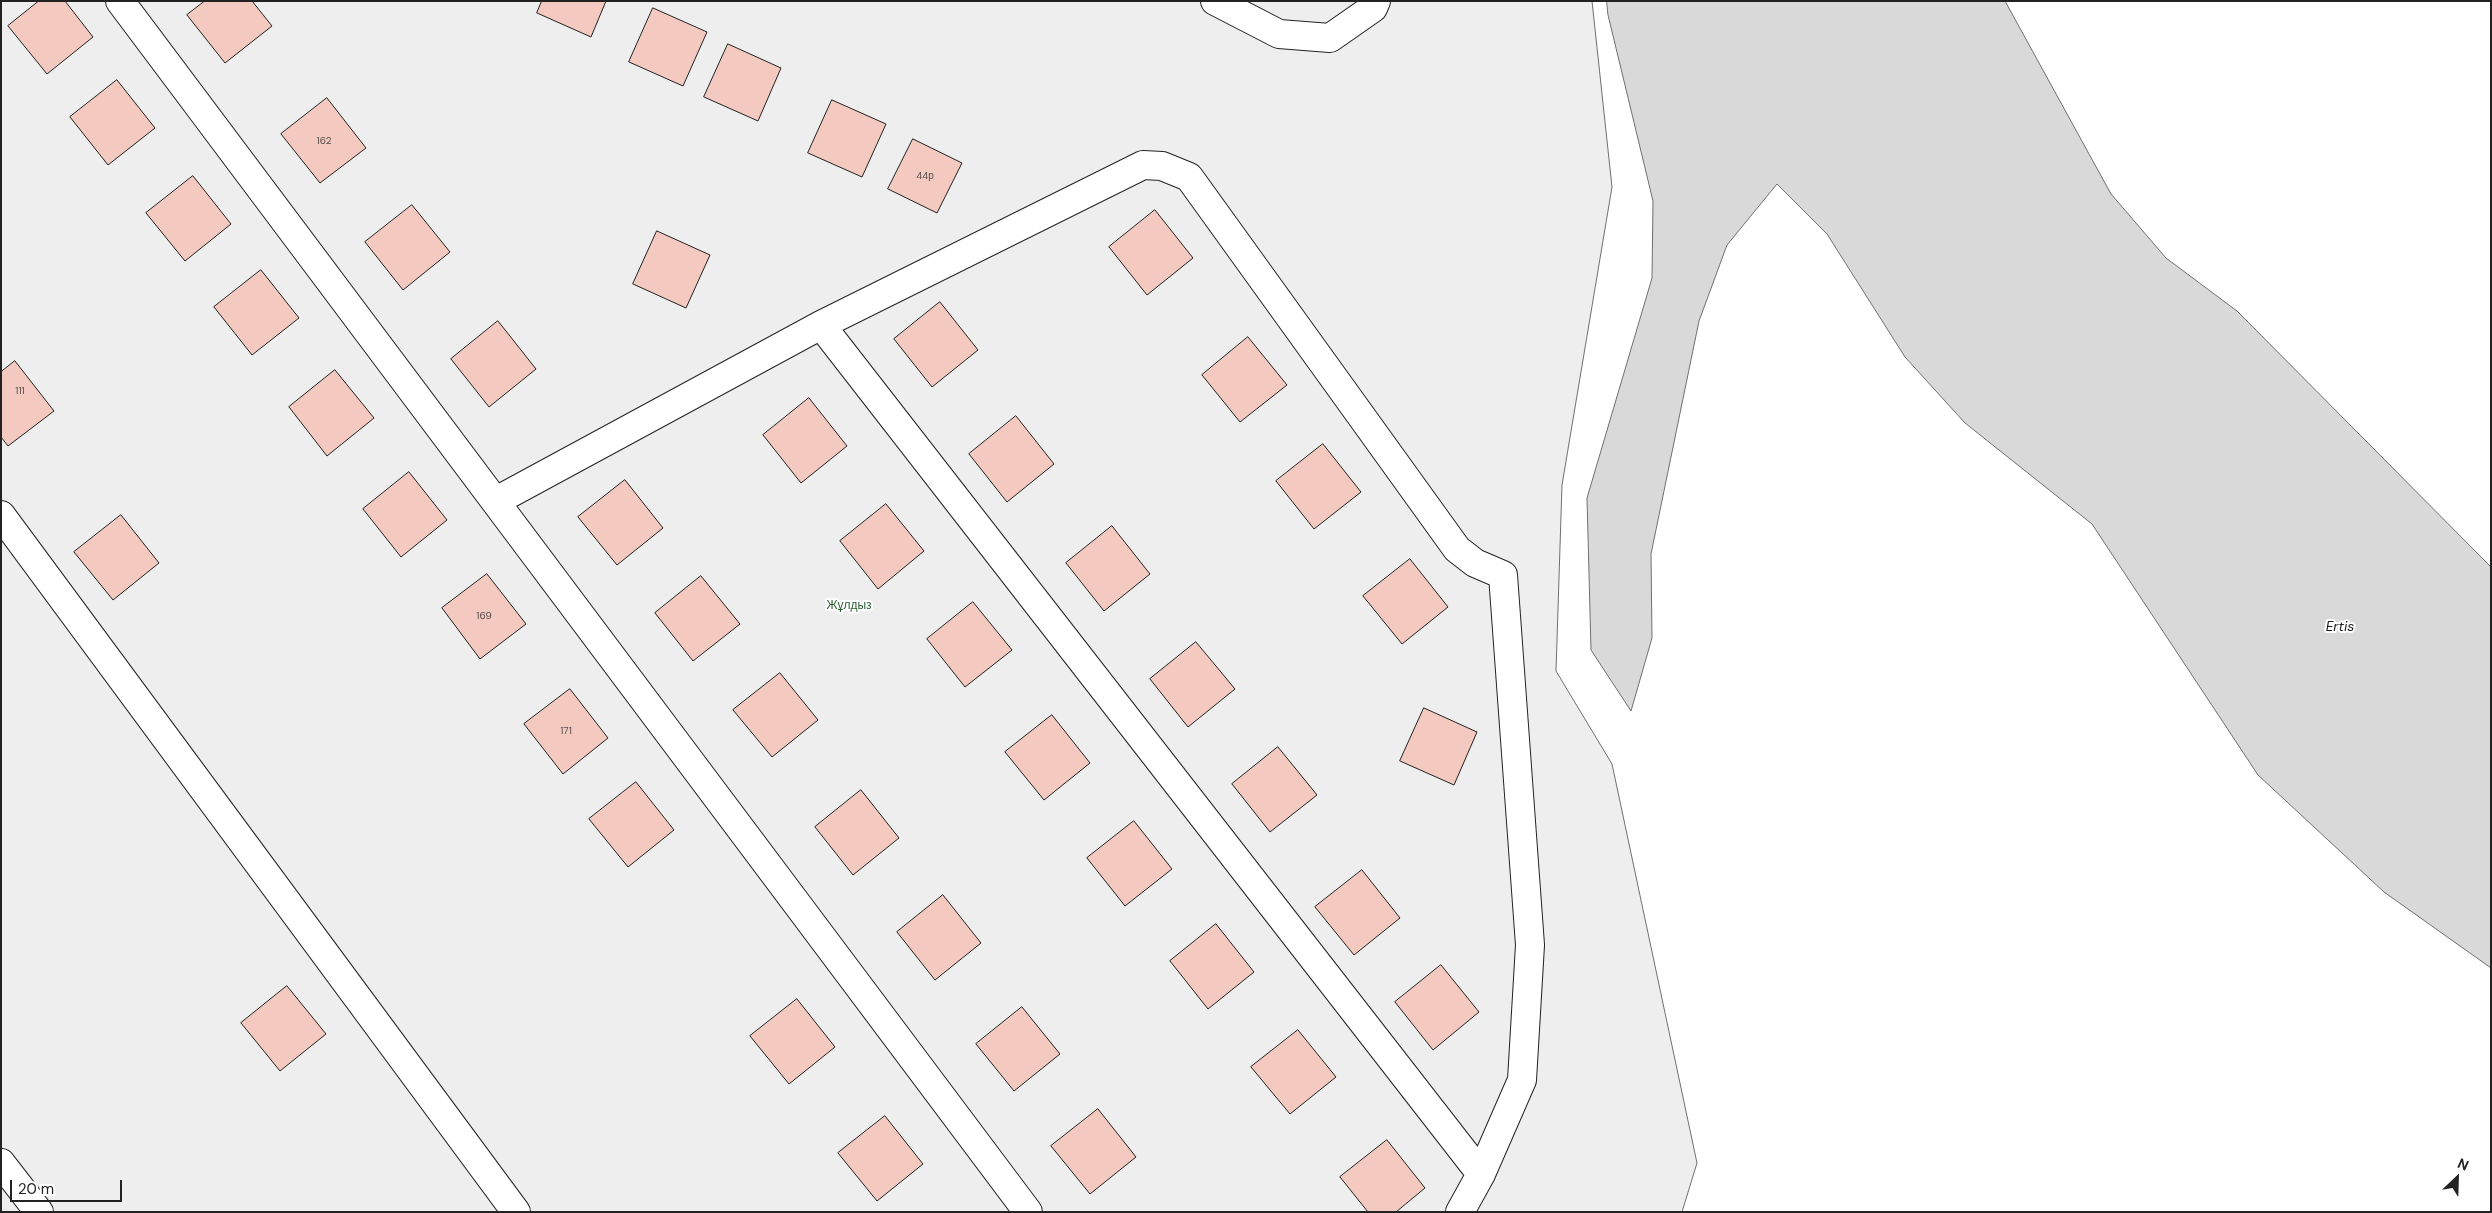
<!DOCTYPE html>
<html>
<head>
<meta charset="utf-8">
<style>
	body { margin:0 }
	#map { position:relative; width:2492px; height:1213px; overflow:hidden; background:#fff; font-family:"DM Sans",sans-serif }
	canvas { display:block }
	.frame { position:absolute; inset:0; border:2px solid #222; pointer-events:none }
	.north { position:absolute; left:2432px; top:1153px; width:50px; height:50px; -webkit-text-stroke:4px #fff; paint-order:stroke; rotate:24deg; font-size:14px; font-weight:700; line-height:20px; text-align:center; color:#222 }
	.north::after { content:''; display:block; margin:auto; width:18px; height:22px; background:#222; clip-path:polygon(50% 0,100% 100%,50% 72%,0 100%) }
	.scale { position:absolute; left:10px; top:1180px; width:112px; height:22px; box-sizing:border-box; border:2px solid #222; border-top:0; padding-left:6px; font-size:15px; line-height:18px; white-space:nowrap; color:#222; -webkit-text-stroke:4px #fff; paint-order:stroke }
</style>
</head>
<body>
<div id="map">
<canvas width="2492" height="1213"></canvas>
<div class="frame"></div>
<div class="north">N</div>
<div class="scale">20 m</div>
</div>
<script>
const g = document.querySelector('canvas').getContext('2d');
g.lineJoin = 'round';
function paint(path, color) { g.fillStyle = color; g.fill(path, 'evenodd'); }
function stroke(path, color, width, dash) { g.strokeStyle = color; g.lineWidth = width; g.lineCap = dash ? 'butt' : 'round'; g.setLineDash(dash || []); g.stroke(path); }
function label(font, color, halo, rows, align = 'center') {
  g.font = font + ' "DM Sans",sans-serif'; g.lineWidth = 4; g.setLineDash([]); g.textBaseline = 'middle'; g.strokeStyle = halo; g.fillStyle = color; for (const [text, x, y, turn = 0] of rows) {
    g.save(); g.translate(x, y); g.rotate((+turn || 0) * Math.PI / 180); g.textAlign = isNaN(turn) ? turn : align; if (halo) g.strokeText(text, 0, 0); g.fillText(text, 0, 0); g.restore();
  }
}
const green = new Path2D(`
	M1,1H1592L1612,187L1562,485L1556,671L1612,764L1697,1163L1682,1212H1Z`);
paint(green, '#eee');
stroke(green, '#6f6f6f', 1);
const water = new Path2D(`
	M1607,1H2005L2111,194L2166,258L2237,311L2491,567V968L2384,892L2258,775L2092,524L1965,423L1905,357L1827,234L1777,184L1727,245L1699,321L1651,554L1652,638L1631,711L1591,650L1587,498L1652,278L1653,201L1608,15Z`);
paint(water, '#d9d9d9');
stroke(water, '#6f6f6f', 1);
const building = new Path2D(`
	M39,1H65L93,37L47,74L8,26Z
	M205,1H252L272,26L225,63L187,15Z
	M542,1H606L591,37L537,13Z
	M653,8L707,32L683,86L629,62Z
	M728,44L781,68L758,121L704,97Z
	M117,80L155,128L108,165L70,117Z
	M327,98L366,148L320,183L281,134Z
	M832,100L886,124L862,177L808,153Z
	M913,139L962,163L937,213L888,189Z
	M193,176L231,224L185,261L146,213Z
	M412,205L450,252L403,290L365,242Z
	M1155,210L1193,258L1147,295L1109,247Z
	M657,231L710,255L686,308L633,284Z
	M261,270L299,318L252,355L214,307Z
	M940,302L978,350L932,387L894,339Z
	M498,321L536,369L489,407L451,359Z
	M1248,337L1287,385L1240,422L1202,375Z
	M15,361L54,411L8,446L1,437V372Z
	M335,370L374,418L327,456L289,407Z
	M809,398L847,446L801,483L763,435Z
	M1016,416L1054,464L1007,502L969,454Z
	M1323,444L1361,492L1314,529L1276,481Z
	M409,472L447,520L401,557L363,509Z
	M625,480L663,528L617,565L578,517Z
	M886,504L924,551L878,589L840,541Z
	M121,515L159,563L113,600L74,552Z
	M1112,526L1150,574L1104,611L1066,563Z
	M1410,559L1448,607L1402,644L1363,596Z
	M487,574L526,624L480,659L442,608Z
	M701,576L740,624L693,661L655,613Z
	M973,602L1012,650L965,687L927,639Z
	M1196,642L1235,689L1188,727L1150,679Z
	M780,673L818,720L772,757L733,710Z
	M570,689L608,738L563,774L524,724Z
	M1424,708L1477,732L1454,785L1400,761Z
	M1052,715L1090,763L1044,800L1005,752Z
	M1278,747L1317,795L1270,832L1232,784Z
	M636,782L674,830L628,867L589,819Z
	M861,790L899,838L853,875L815,827Z
	M1134,821L1172,869L1125,906L1087,858Z
	M1362,870L1400,918L1354,955L1315,907Z
	M943,895L981,943L935,980L897,932Z
	M1216,924L1254,972L1208,1009L1170,961Z
	M1441,965L1479,1012L1433,1050L1395,1002Z
	M287,986L326,1034L280,1071L241,1023Z
	M797,999L835,1047L789,1084L750,1036Z
	M1022,1007L1060,1054L1014,1091L976,1044Z
	M1298,1030L1336,1077L1290,1114L1251,1067Z
	M1098,1109L1136,1157L1090,1194L1051,1146Z
	M885,1116L923,1164L877,1201L838,1153Z
	M1387,1140L1425,1188L1396,1212H1368L1340,1177Z`);
paint(building, '#f3c9c0');
stroke(building, '#222', 1);
const street = new Path2D(`
	M120,1L1028,1212
	M1215,1L1279,34L1330,38L1373,8L1376,1
	M821,325L1481,1174
	M496,501L821,325L1143,165L1162,166L1189,177L1457,549L1475,563L1503,575L1530,945L1522,1080L1481,1174L1460,1212
	M1,515L516,1212
	M1,1163L39,1212`);
stroke(street, '#222', 30);
stroke(street, '#fff', 28);
label('10px', '#564c4a', null, [
	["162",324,141],
	["44р",925,176],
	["111",20,391],
	["169",484,616],
	["171",566,731]
]);
label('12px', '#2f5e38', '#fff', [
	["Жұлдыз",849,606]
]);
label('italic 14px', '#222', '#fff', [
	["Ertis",2340,627]
]);
</script>
</body>
</html>
